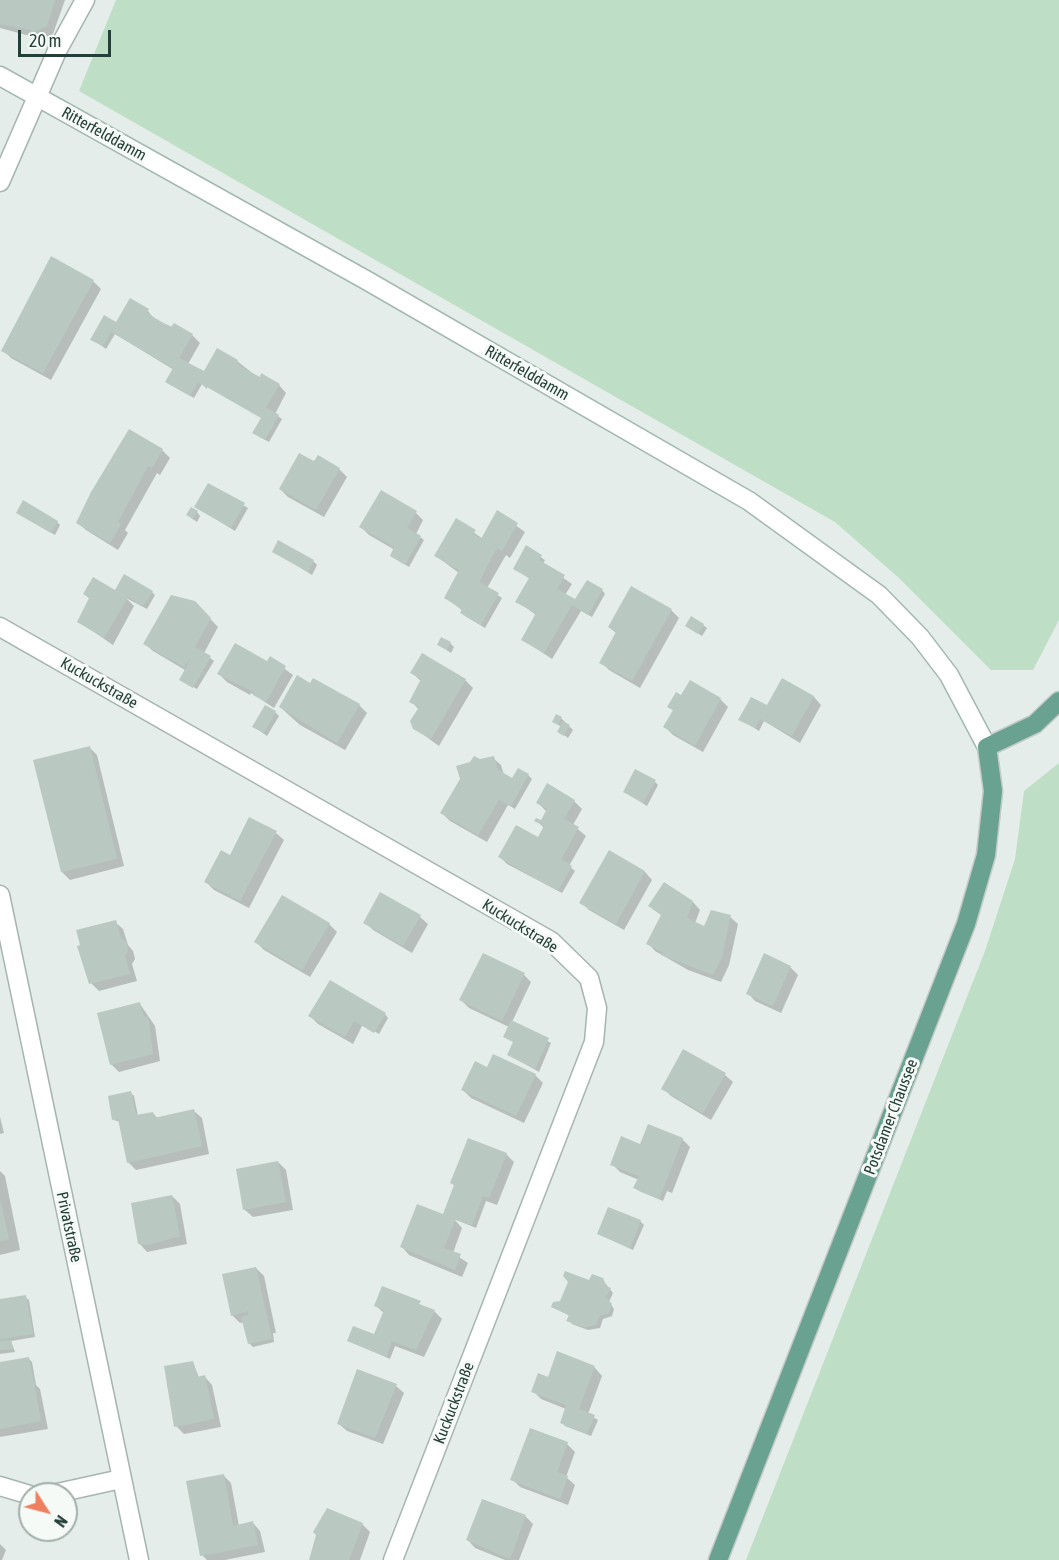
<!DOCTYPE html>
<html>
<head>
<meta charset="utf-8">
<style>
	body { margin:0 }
	#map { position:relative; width:1059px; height:1560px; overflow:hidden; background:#e4ede9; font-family:"Asap Condensed",sans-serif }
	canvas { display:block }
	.north { position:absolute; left:18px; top:1482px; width:60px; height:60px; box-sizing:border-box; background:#f5faf7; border:2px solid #a1afaa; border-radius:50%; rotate:126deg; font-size:16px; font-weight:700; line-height:24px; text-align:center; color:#243f37 }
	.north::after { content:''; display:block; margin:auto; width:21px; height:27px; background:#ef7f61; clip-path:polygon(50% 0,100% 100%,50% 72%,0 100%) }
	.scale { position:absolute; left:18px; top:30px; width:93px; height:27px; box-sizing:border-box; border:3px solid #243f37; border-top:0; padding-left:8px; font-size:18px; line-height:21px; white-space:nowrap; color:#243f37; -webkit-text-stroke:4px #f5faf7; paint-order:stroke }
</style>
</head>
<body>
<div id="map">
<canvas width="1059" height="1560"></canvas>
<div class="north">N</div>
<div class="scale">20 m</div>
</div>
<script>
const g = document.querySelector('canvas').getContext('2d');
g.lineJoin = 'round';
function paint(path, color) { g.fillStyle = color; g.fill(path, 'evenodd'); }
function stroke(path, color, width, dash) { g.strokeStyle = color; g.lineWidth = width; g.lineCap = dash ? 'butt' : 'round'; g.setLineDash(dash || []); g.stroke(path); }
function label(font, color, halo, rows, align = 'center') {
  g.font = font + ' "Asap Condensed",sans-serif'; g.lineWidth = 6; g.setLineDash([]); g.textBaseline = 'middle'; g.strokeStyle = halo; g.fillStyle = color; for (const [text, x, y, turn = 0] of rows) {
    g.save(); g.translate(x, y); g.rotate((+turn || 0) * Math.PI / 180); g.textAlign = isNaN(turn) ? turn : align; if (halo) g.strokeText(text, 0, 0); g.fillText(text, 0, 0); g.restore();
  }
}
paint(new Path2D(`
	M116,0H1059V620L1033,670H991L899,578L835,522L79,91Z
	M1059,763V1560H746L985,951L1015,859L1024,791Z`), '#bedec5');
paint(new Path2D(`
	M0,0H65L53,34L41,39L0,28Z
	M93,281L101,289L51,380L11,358L3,350Z
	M130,300L148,311L155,320L192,335L200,343L188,364L203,373L237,361L260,379L279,385L286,393L275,414L282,419L269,442L258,436L261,420L207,389L266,423L268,420L207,385V389L202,384L194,398L171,385L167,382L174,370L115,334L106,349L92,339L116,324Z
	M162,450L170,458L160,475L157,473L125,530L128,533L118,550L86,530L78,523Z
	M315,463L339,469L347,477L324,517L288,497L280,489Z
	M208,485L248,508L235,531L196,507Z
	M197,512L200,516L197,522L191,518Z
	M497,512L525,532L510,558L506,555L487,588L502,598L485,628L465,616L463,611L446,598L459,573L436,556L456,520L483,539Z
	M18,513L57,522L60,525L55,535Z
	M416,513L423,520L416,534L424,540L409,567L392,556L395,550L369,535L361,527Z
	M527,548L545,560L543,564L572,584L565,595L576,601L602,590L605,594L592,617L581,611L552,659L523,640L536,615L517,601L530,579L514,568Z
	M277,553L313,561L317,565L312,575Z
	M152,592L155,595L147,609L126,598L134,606L113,645L78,621L90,599L85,594Z
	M194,602L218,627L204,653L214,661L197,689L182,681L185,670L153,651L145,644Z
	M671,610L679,618L640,688L609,670L601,662L617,634L609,627Z
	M703,625L707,628L702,636L687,626Z
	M450,643L454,647L451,653L439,645Z
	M270,658L293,675L274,708L251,693L250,695L227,682L219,674L267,663Z
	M412,673L465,680L473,688L439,746L414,728L419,710L411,701L422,682Z
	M782,680L814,697L821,705L800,743L764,721L759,731L740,719L767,707Z
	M309,684L359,705L367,713L345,750L300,725L280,707Z
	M682,697L720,699L728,707L703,752L673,735L665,727L674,711L669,707Z
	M275,712L279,716L267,736L254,727Z
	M561,718L573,730L568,738L559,731L561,727L554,721Z
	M90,748L97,755L124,866L70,880L62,872Z
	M493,758L501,765L504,775L510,779L528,775L532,779L515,809L508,805L487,842L450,821L442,813L462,779L480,761Z
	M655,782L658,785L647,806L625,792Z
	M574,801L582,809L573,825L586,836L569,866L575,871L562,893L507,864L500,857L538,839L544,828L536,820L541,822L547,812L538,803Z
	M276,833L284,840L249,908L214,890L206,882L230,857Z
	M609,852L645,872L652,880L624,930L589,910L581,902Z
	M693,902L700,910L695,923L705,928L730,917L738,924L729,965L721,982L688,970L655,951L648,943L663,915Z
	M420,917L428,924L412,953L373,930L365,922Z
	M115,922L123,929L128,945L133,951L135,959L132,964L137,981L99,991L91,983Z
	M329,924L337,932L310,977L264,950L256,942Z
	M790,967L798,975L781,1013L755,1001L748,993Z
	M524,975L531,982L512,1022L551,1043L539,1072L509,1055L515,1043L505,1037L509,1027L469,1008L461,1000Z
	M140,1004L155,1026L160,1061L119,1072L111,1064Z
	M385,1014L388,1018L379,1034L363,1024L353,1044L318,1024L310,1016Z
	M488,1069L535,1075L543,1083L524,1123L471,1098L463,1090Z
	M725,1075L733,1082L711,1120L671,1096L663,1088Z
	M131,1093L134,1096L138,1116L153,1113L158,1119L194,1111L202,1118L209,1154L136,1170L128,1162L120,1122L114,1120Z
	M0,1117L4,1133L0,1134Z
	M682,1139L690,1147L672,1193L667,1191L663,1201L639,1191L635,1188L639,1180L620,1172L612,1164L641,1146Z
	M506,1154L514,1162L497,1205L486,1201L476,1228L454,1219L462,1228L453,1253L468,1263L462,1277L409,1255L402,1247L450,1218L455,1186L452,1183Z
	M278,1162L286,1170L293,1210L253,1217L245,1210L238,1170Z
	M0,1171L5,1176L20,1250L0,1255Z
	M172,1196L180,1204L187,1244L147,1252L140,1244Z
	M640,1221L644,1225L633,1250L598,1234Z
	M256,1268L264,1276L276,1333H273L274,1342L253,1347L249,1343L244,1322L240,1323L232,1315Z
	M602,1279L613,1293L609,1302L614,1309L612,1316L603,1319L600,1328L588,1330L572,1324L568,1320L570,1316L552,1307L590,1282Z
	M25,1297L29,1300L35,1337L11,1341L15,1352L0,1354V1301Z
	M376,1306L434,1311L442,1319L424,1357L395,1346L390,1359L349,1341L375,1336L384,1313Z
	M558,1353L595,1368L602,1376L588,1414L598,1420L591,1436L565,1426L561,1422L566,1409L541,1399L533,1391L549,1379Z
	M28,1358L32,1362L36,1385L40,1389L48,1429L0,1437V1363Z
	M193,1362L199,1378L205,1377L212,1385L221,1427L184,1434L176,1426L167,1384Z
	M396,1386L404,1393L383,1444L347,1431L339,1424Z
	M531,1430L567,1444L575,1452L566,1477L575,1485L568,1505L520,1487L512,1479Z
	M223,1475L231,1483L239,1526L253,1523L260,1531L265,1552L225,1560H207L202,1555Z
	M525,1516L533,1524L519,1560H505L475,1548L468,1540Z
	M362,1524L370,1532L360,1560H311Z
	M0,1544L6,1550L2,1560H0Z`), '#0003');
paint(new Path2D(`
	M0,0H55L47,26L32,33L31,30L0,24Z
	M51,256L94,280L43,373L1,351Z
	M130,298L149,309L147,313L160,321L171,327L174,323L193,334L179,358L204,371L217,348L238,360L236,363L247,370L260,377L261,373L280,384L266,407L279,415L265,440L252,433L261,418L198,382L190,396L165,382L173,368L111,332L103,346L90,340L104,315L116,322Z
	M129,429L163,449L152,468L148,466L141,479L118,522L121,524L110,543L76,523L91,492Z
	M299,453L314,461L318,455L340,468L316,510L279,489Z
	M208,483L245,503L231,528L194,507Z
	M381,490L417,511L407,528L421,536L405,565L390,556L394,547L359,527Z
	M23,500L58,521L51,533L16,513Z
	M191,507L198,511L193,519L186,515Z
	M497,510L518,523L502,551L497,548L479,582L499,593L481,625L460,613L462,609L444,598L459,570L434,556L456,518L476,530L473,534L481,539Z
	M278,540L314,560L308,572L272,552Z
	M526,545L542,555L539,560L565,575L557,589L575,599L587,580L603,589L588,615L572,605L544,653L521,640L536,613L515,602L529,578L513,569Z
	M124,574L153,591L143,606L128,597L104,638L77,622L89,598L83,594L93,577L115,590Z
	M631,586L672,609L632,681L599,663L616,632L608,627Z
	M171,595L195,601L211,618L195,647L211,656L193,688L179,680L191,658L184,667L143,644Z
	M691,616L704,624L698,634L685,626Z
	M441,637L451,642L447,650L437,645Z
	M235,643L267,661L270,656L286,666L266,702L253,695L254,692L217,674Z
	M422,653L466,679L431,739L413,729L410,721L419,707L409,702L421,679L410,673Z
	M297,675L310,683L313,678L360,704L337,743L279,707Z
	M782,678L814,696L792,736L760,719L755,728L738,720L751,697L767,705Z
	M690,680L721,698L695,746L663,727L673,710L667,707L676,692L681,695Z
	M265,705L276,711L264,733L252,727Z
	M556,714L562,717L558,725L552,722Z
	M563,721L570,725L564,736L557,732Z
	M90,746L117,859L61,872L33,760Z
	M474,756L480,759L494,756L497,769L512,778L518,768L529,774L511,806L499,800L478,835L440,813L460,779L456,766L470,762Z
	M635,769L656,780L643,803L623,792Z
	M547,783L575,800L564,819L579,827L561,859L572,866L558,891L498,857L516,825L538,837L544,826L534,821L536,818L541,820L547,809L536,803Z
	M249,817L277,831L240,901L204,882L221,850L230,855Z
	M609,850L645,871L616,924L579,903Z
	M664,882L693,901L687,918L704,926L711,910L731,915L722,957L713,975L661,955L663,952L646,944L661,915L648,906Z
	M380,892L421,915L403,946L363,923Z
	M282,895L330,923L302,970L254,942Z
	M116,920L121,938L126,941L128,951L125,956L130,974L89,984L77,946L80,945L76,930Z
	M483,953L525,973L502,1021L459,1000Z
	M764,953L791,966L773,1006L746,994Z
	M330,980L386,1013L374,1033L354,1021L345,1037L308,1016Z
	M140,1002L144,1017L148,1016L153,1054L110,1065L97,1013Z
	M511,1020L549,1038L535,1069L507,1055L513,1042L503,1037Z
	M683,1049L726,1073L703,1113L661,1089Z
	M493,1054L536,1074L516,1116L461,1090L475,1061L487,1067Z
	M131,1091L136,1115L153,1112L154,1118L194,1109L202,1146L127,1163L118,1119L112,1120L108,1096Z
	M648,1124L683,1138L659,1199L633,1188L639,1176L610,1165L621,1136L640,1144Z
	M468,1138L507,1153L489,1198L483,1196L472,1225L455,1220L444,1248L461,1254L455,1270L400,1247L417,1204L443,1214L454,1185L450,1183Z
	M278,1161L286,1202L243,1210L236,1169Z
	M172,1195L180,1236L148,1245L138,1244L131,1203Z
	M0,1199L9,1239L0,1241Z
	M608,1207L641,1220L630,1248L597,1234Z
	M256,1267L272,1339L248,1344L241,1317L248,1315V1311L231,1316L222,1274Z
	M565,1271L589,1280L592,1274L603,1278L606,1286L611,1288L606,1297L612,1304L608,1314L600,1315L596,1325L584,1327L566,1321L569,1315L551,1307L553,1302L560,1301L568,1282L563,1276Z
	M382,1286L421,1301L419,1304L435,1310L416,1350L392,1341L386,1357L347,1341L353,1326L374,1334L384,1310L374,1306Z
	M26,1295L33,1334L0,1339V1299Z
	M11,1340L13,1349L0,1350V1341Z
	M557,1351L595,1366L579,1409L595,1415L587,1434L560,1423L566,1405L531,1392L538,1373L548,1377Z
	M29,1357L41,1421L0,1429V1362Z
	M193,1361L197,1377L205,1375L214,1419L174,1427L164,1366Z
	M357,1369L397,1384L375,1438L337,1424Z
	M530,1428L568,1442L557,1472L568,1476L560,1499L510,1480Z
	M224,1474L233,1526L253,1521L258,1545L200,1556L186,1481Z
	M482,1499L526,1515L510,1559L466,1540Z
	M327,1508L363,1523L349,1560H309L316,1535L313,1532Z`), '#bac8c2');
const street = new Path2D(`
	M0,182L57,51L85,0
	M0,627L551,941L589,978L597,1008L594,1042L393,1560
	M0,895L139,1560
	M0,1486L30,1495
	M53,1494L121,1479`);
const secondary = new Path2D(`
	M0,76L366,280L749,501L879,595L920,637L949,675L987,747`);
const primary = new Path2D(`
	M718,1560L966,924L986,855L993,791L987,747L1035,724L1059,701`);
stroke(street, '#a7b5b0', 21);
stroke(secondary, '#a3b9b0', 21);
stroke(primary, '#c2c9c7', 21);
stroke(street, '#fff', 18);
stroke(secondary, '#fff', 18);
stroke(primary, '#6aa291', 18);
label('16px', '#243f37', '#f5faf7', [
	["Ritterfelddamm",104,134,29],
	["Ritterfelddamm",527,373,30],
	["Kuckuckstraße",99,683,30],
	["Kuckuckstraße",520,926,32],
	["Potsdamer Chaussee",891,1117,-69],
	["Privatstraße",69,1227,78],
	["Kuckuckstraße",454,1403,-69]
]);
</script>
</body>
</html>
